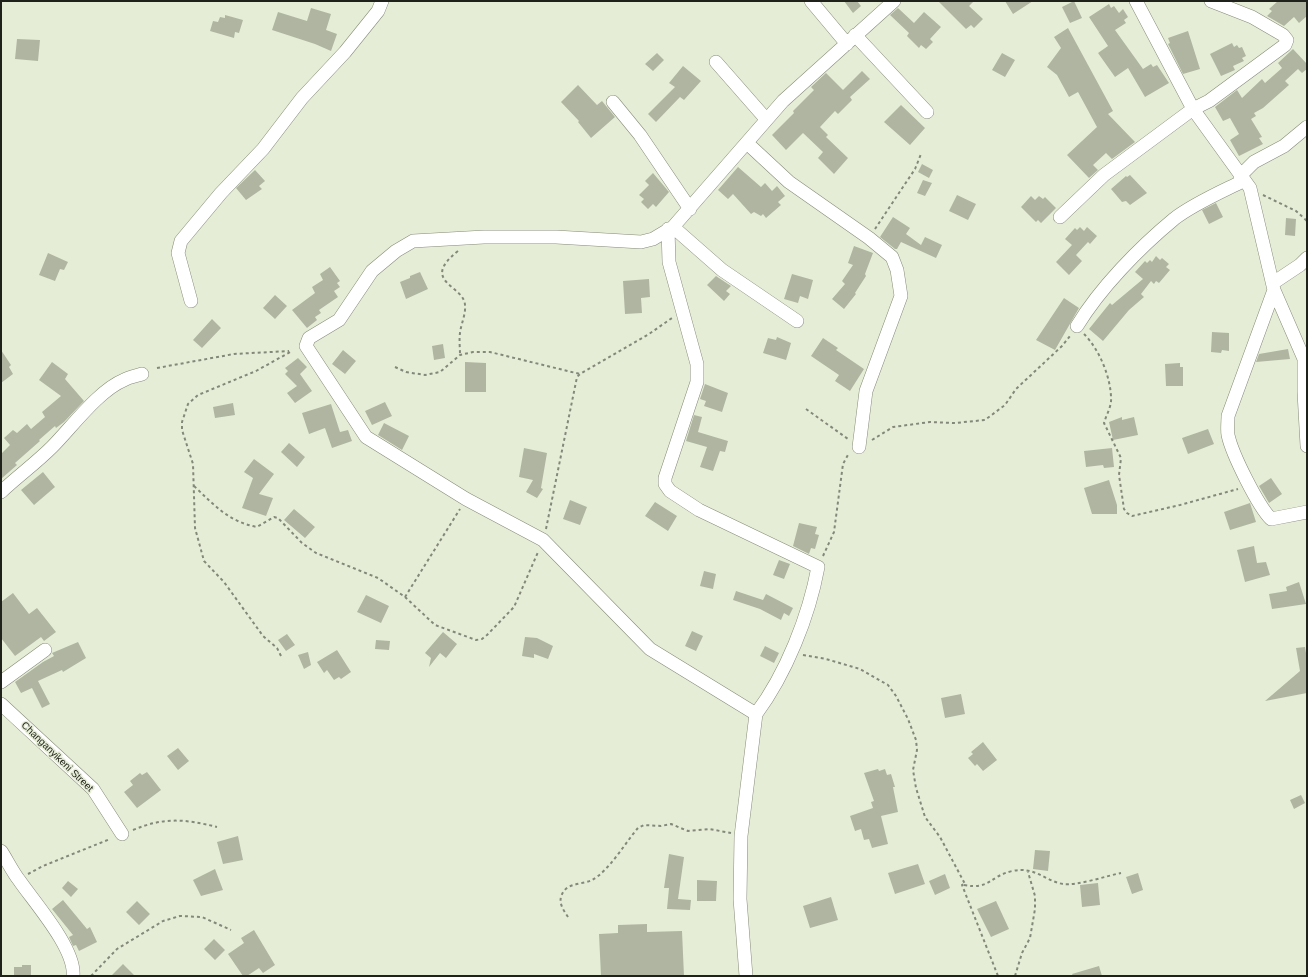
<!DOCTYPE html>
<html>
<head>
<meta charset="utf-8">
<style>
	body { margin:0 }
	#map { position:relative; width:1308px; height:977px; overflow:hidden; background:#e6edd7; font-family:Helvetica,sans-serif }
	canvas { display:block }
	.frame { position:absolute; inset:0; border:2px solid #1f221a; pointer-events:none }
</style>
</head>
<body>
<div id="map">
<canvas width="1308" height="977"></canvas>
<div class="frame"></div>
</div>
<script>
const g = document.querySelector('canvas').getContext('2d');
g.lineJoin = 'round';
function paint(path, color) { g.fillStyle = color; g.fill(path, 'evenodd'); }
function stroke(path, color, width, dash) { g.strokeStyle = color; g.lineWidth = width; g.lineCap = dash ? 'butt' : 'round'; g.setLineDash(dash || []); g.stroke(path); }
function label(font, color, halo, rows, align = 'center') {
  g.font = font + ' Helvetica,sans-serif'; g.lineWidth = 3; g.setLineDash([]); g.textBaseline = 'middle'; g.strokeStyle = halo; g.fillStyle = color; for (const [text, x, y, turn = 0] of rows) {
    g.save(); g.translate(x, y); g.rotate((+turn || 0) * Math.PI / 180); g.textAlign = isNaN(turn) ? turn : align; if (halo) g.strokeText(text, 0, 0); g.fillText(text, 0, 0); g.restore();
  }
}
paint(new Path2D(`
	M844,1H857L861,6L853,13Z
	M938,1H974L969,6L983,19L974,28L971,25L966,29Z
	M1005,1H1033L1013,14Z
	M1074,1L1082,18L1070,23L1062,7Z
	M1278,1H1307V16L1299,23L1294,17L1284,26L1267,16L1272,11L1269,9Z
	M1109,4L1111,8L1114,6L1119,13L1123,9L1128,17L1124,20L1126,23L1115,30L1143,69L1151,64L1153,67L1157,65L1169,83L1145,97L1128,68L1115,77L1098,53L1108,46L1089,17Z
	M311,8L331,14L326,30L337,34L331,51L315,44L272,30L278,12L307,21Z
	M898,8L914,23L924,12L941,27L930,39L933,42L926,49L921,45L919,48L907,36L909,33L890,15Z
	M225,15L243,20L239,33L235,32L234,38L210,31L213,21L218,22L220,17L225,18Z
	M1068,28L1113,111L1108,114L1135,142L1112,159L1106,153L1093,165L1098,170L1089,178L1067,155L1097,127L1078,92L1069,97L1057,75L1047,67L1061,48L1054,37Z
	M1188,31L1200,69L1183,74L1168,44L1170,43L1168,38Z
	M17,39L40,40L38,61L15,59Z
	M1232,43L1234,47L1237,45L1239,48L1242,47L1246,56L1242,58L1244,61L1233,66L1235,70L1221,76L1210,54Z
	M1293,49L1307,64V69L1302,73L1298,69L1285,81L1289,85L1263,108L1254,113L1256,116L1251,119L1262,137L1259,138L1263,144L1239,156L1230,140L1239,134L1230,118L1223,121L1215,107L1237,90L1242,98L1262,79L1265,83L1282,68L1278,63Z
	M657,53L664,60L653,71L645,64Z
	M1002,53L1015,60L1005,77L992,70Z
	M683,66L701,81L684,100L680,97L656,122L648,114L675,87L669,83Z
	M862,71L870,79L850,97L852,100L838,114L835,111L820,127L828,135L826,137L848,158L834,174L818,158L823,152L803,133L786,150L772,135L794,113L793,111L814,90L811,87L826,73L843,90Z
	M578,85L597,105L602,101L615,117L591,138L578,122L579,121L561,102Z
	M901,105L925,128L910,145L884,122Z
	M922,164L933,170L929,178L918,172Z
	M738,167L761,187L765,183L772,191L777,186L785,196L778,202L781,205L766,218L763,214L761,216L754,212L751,214L733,194L728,199L718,190Z
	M255,170L265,181L259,186L262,189L246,200L236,188Z
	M653,173L669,192L656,207L653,204L648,209L641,202L644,199L639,195L649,185L645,181Z
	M1130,175L1147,193L1130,205L1126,201L1122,202L1111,189L1126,176L1127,177Z
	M923,180L932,183L925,196L917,193Z
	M957,195L976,204L968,220L949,211Z
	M1031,196L1035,200L1039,196L1043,199L1045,197L1056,208L1041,223L1038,220L1036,222L1021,207Z
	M1216,203L1223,217L1209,224L1202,210Z
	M893,217L910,228L906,234L921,245L925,237L942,245L936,258L901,242L897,249H895L880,237Z
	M1286,218L1296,219L1295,236L1285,235Z
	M1080,227L1084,231L1087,227L1097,236L1090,244L1088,242L1076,255L1082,261L1069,275L1056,262L1072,245L1065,239L1075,228L1077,230Z
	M854,246L873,253L865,274L866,276L855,293L856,294L844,309L832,299L845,284L842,281L853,265L848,263Z
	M48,253L68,262L64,270L60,269L55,281L39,275Z
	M1156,256L1160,260L1162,258L1169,264L1166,267L1170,270L1159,283L1156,281L1154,284L1151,281L1141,294L1144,297L1129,310L1103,341L1089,329L1110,303L1112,305L1143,279L1135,272L1145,261L1147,263L1150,260L1152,262Z
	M330,267L340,281L337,283L340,287L334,291L338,297L319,310L321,313L315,317L317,320L307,328L292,310L315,293L312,287L323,280L320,274Z
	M420,272L428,289L406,299L400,282L410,278V276Z
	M792,274L813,280L808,299L800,296L798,303L784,299Z
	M716,276L731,286L726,291L730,294L724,301L707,285Z
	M649,279L650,297L641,298L642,313L625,314L623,281Z
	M275,295L287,306L275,319L263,308Z
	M1064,298L1079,308L1055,350L1036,340Z
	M212,319L221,328L202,348L193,340Z
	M1212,332L1229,333V351L1222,350L1221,353L1211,352Z
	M777,337L791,343L786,360L763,353L768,338L776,340Z
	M823,338L838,348L836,350L864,369L850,391L835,381L839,375L811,356Z
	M443,344L445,358L434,360L432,346Z
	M1288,349L1290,359L1256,362L1259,354Z
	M1,350L11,365L9,367L13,374L1,383Z
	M343,350L356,361L345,374L332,364Z
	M298,358L307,367L300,374L312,391L295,403L287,393L297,386L285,374L288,371L285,368Z
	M52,362L68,374L65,379L84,401L64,422L56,428L55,426L39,440L40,441L15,463L17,465L1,479V454L10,445L4,438L13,430L17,433L27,424L31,429L45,417L42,412L61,396L39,380Z
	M465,362L486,363V392H465Z
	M1180,363V367H1183V386H1166L1165,364Z
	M705,384L728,393L722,412L704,406L706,401L700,399Z
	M385,402L392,416L372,425L365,411Z
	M233,403L235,415L215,418L213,407Z
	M331,404L340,432L348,430L352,441L332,448L325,428L309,434L302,413Z
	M694,415L702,417L698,432L728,441L725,452L720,451L713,471L700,467L707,447L686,441Z
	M1122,417V420L1134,417L1138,435L1113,440L1109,422Z
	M384,423L409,436L402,450L378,435Z
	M1208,429L1214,444L1188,454L1182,438Z
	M289,443L305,457L297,467L281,452Z
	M524,448L547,453L541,488L543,489L537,498L526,492L533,480L519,477Z
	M1112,448L1114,467L1104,468L1103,465L1086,467L1084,451Z
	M254,459L274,474L259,494L273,498L266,516L242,508L253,478L244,472Z
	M43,472L55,487L34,505L21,490Z
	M1271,478L1282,494L1269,503L1259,486Z
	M1109,480L1117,505V514H1092L1084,488Z
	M570,500L587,507L580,525L563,519Z
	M655,502L677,516L668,531L645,516Z
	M1250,503L1256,522L1230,530L1224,512Z
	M294,509L315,527L305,538L284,520Z
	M799,523L817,527L815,534L819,535L815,549L811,548L809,554L793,546Z
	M1254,546L1257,563L1266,562L1270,575L1245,582L1237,550Z
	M779,560L790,564L784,579L773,575Z
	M704,571L716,574L713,589L700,586Z
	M1299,582L1306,604L1272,609L1269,594L1287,591L1286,587Z
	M736,591L763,600L766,594L793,608L789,616L784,613L781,620L760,609L733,600Z
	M13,593L29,614L37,608L56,632L44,641L41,637L15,656L1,638V602Z
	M366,595L389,606L381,623L357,612Z
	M692,631L703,636L696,651L685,646Z
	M443,632L457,644L446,658L440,653L429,667L431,658L425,653Z
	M287,634L295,645L286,651L278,640Z
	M525,637L537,638L553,646L548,659L534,654V658L522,656Z
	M376,640L390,641L389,650L375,649Z
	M78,642L86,658L63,672L62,670L38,681L50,704L42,708L32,688L21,693L15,682L43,662L54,656L52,653Z
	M765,646L779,653L774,663L760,656Z
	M1305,647L1307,659V693L1265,701L1300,671L1296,648Z
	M337,650L351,672L341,679L339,677L334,680L327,670L324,673L317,662Z
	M308,652L311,665L304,669L298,655Z
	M961,694L965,714L945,718L941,698Z
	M983,742L997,760L983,771L977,764L975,766L968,758L973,754L971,752Z
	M178,748L189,761L178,770L167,756Z
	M878,769L879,771L885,769L887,775L891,774L895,787H893L898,812L881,816L888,844L872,848L869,839L864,840L861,829L855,831L850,816L873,808L871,802L874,801L864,773Z
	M147,772L161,790L137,808L124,792L133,785L130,781L140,773L142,775Z
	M1301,795L1305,803L1294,809L1290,800Z
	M238,836L243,860L223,864L217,842Z
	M1035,850L1050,851L1048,871L1033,869Z
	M669,854L684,857L678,899L691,900L690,910L667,909L669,888H664Z
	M918,864L925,884L895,894L888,873Z
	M215,869L223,890L201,896L193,880Z
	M1138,873L1143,890L1132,894L1126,877Z
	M945,874L950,888L935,895L929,881Z
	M697,880L717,881L716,901H697Z
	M68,881L78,889L71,897L62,888Z
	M1098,883L1100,905L1082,907L1080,885Z
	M831,897L838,920L810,928L803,906Z
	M63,900L87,929L90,927L97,942L79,951L76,945L73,946L69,937L73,935L52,909Z
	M137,901L150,914L139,925L126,912Z
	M996,901L1009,929L991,937L977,909Z
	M647,924V932L682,931L684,976H601L599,934L618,933V925Z
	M254,930L275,965L263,973L259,968L247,976H243L228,954L244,943L241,938Z
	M214,939L225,950L215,960L204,949Z
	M123,964L135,976H111Z
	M22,965H31V976H14V967H22Z
	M1099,966L1102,976H1073L1072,974Z`), '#afb5a1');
const street = new Path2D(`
	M811,1L847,44
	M1136,1L1193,109L1250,188L1274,290L1304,359V392L1307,446
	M855,35L927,112
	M716,62L766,119
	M613,102L640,135L690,209
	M747,143L789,182L869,238L892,257L897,270L901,296L866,391L859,447
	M1240,176L1254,162L1284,146L1307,127
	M1060,217L1104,175L1193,109L1209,101L1285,45L1287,40L1283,35L1252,17L1211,1
	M673,227L722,270L797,321
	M668,229L669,262L697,364V382L665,478V484L670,491L699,510L818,567C809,616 786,674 756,714L741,836L740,899L746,976
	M1273,283L1300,265L1307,258
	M1274,290L1228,416C1228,422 1227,429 1228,435C1232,454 1258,506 1271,519L1307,512
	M191,301L178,253L181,241L221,193L263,149L302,98L345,52L378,11L382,1
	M1077,326C1100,288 1139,248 1174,219C1193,204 1221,192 1243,181
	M1,492C18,476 36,463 52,447C71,428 99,390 124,380C129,377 136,376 142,374
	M1,682L45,650
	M1,704L93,789L122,834
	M756,714L650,649L543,540L466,499L366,437L306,346L309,338L339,320L372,271L396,251L413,241L484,237H556L641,242L653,239L673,227L783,101L894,1
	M1,851C7,860 12,871 19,880C34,902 76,949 73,976`);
stroke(street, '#848a77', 14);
stroke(new Path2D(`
	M1263,195L1296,211L1307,221
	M875,229L915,169L921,154
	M458,251C419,282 464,285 465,305C466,314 461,324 460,333C459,340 460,348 460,355
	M1084,334C1100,350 1112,380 1111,402C1110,409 1106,416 1104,423L1121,458L1119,475L1124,509L1127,513L1132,516L1180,505L1238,489
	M395,367L406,372L425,375L440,372L460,355L473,352H490L580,374
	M157,368L234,354L289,351
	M806,409L848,439
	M872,440L893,427L930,422L955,423L985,420L1005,405L1016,389L1062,346L1070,336
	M194,486C214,505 229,522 257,527L274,517L278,518L302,543L316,553L378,578L405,597L435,625L476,640L482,639L487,635L514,607L538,552
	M546,529L577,377L580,374L649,334L672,318
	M823,556L834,532L843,464L849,453
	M405,597L460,509
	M803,655L826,659L860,669L888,685L896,696L908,719L916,740L917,750L913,770L916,788L925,817L940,837L965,884L962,885L998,976
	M281,656L277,648L263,636L224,582L204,561L195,528L193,464L182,430V422L188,404L198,395L256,371L292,351
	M133,830C164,817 185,819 217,827
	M28,874L43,866L110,839
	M964,885C990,890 990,876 1012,871C1035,866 1045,881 1063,884C1077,886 1106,876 1121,873
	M568,917C564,911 559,904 561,897C565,882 582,885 592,880C609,871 625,843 638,828L644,825L661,826L671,824L688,831L709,829L731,833
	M91,976L117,949L163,921L180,916L202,917L231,930
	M1015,976L1022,953L1030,938L1035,909V896L1028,872`), '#838879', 2, [3, 3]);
stroke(street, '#fff', 13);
label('10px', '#1f221a', '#e6edd7', [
	["Changanyikeni Street",57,757,44]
]);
</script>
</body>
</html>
